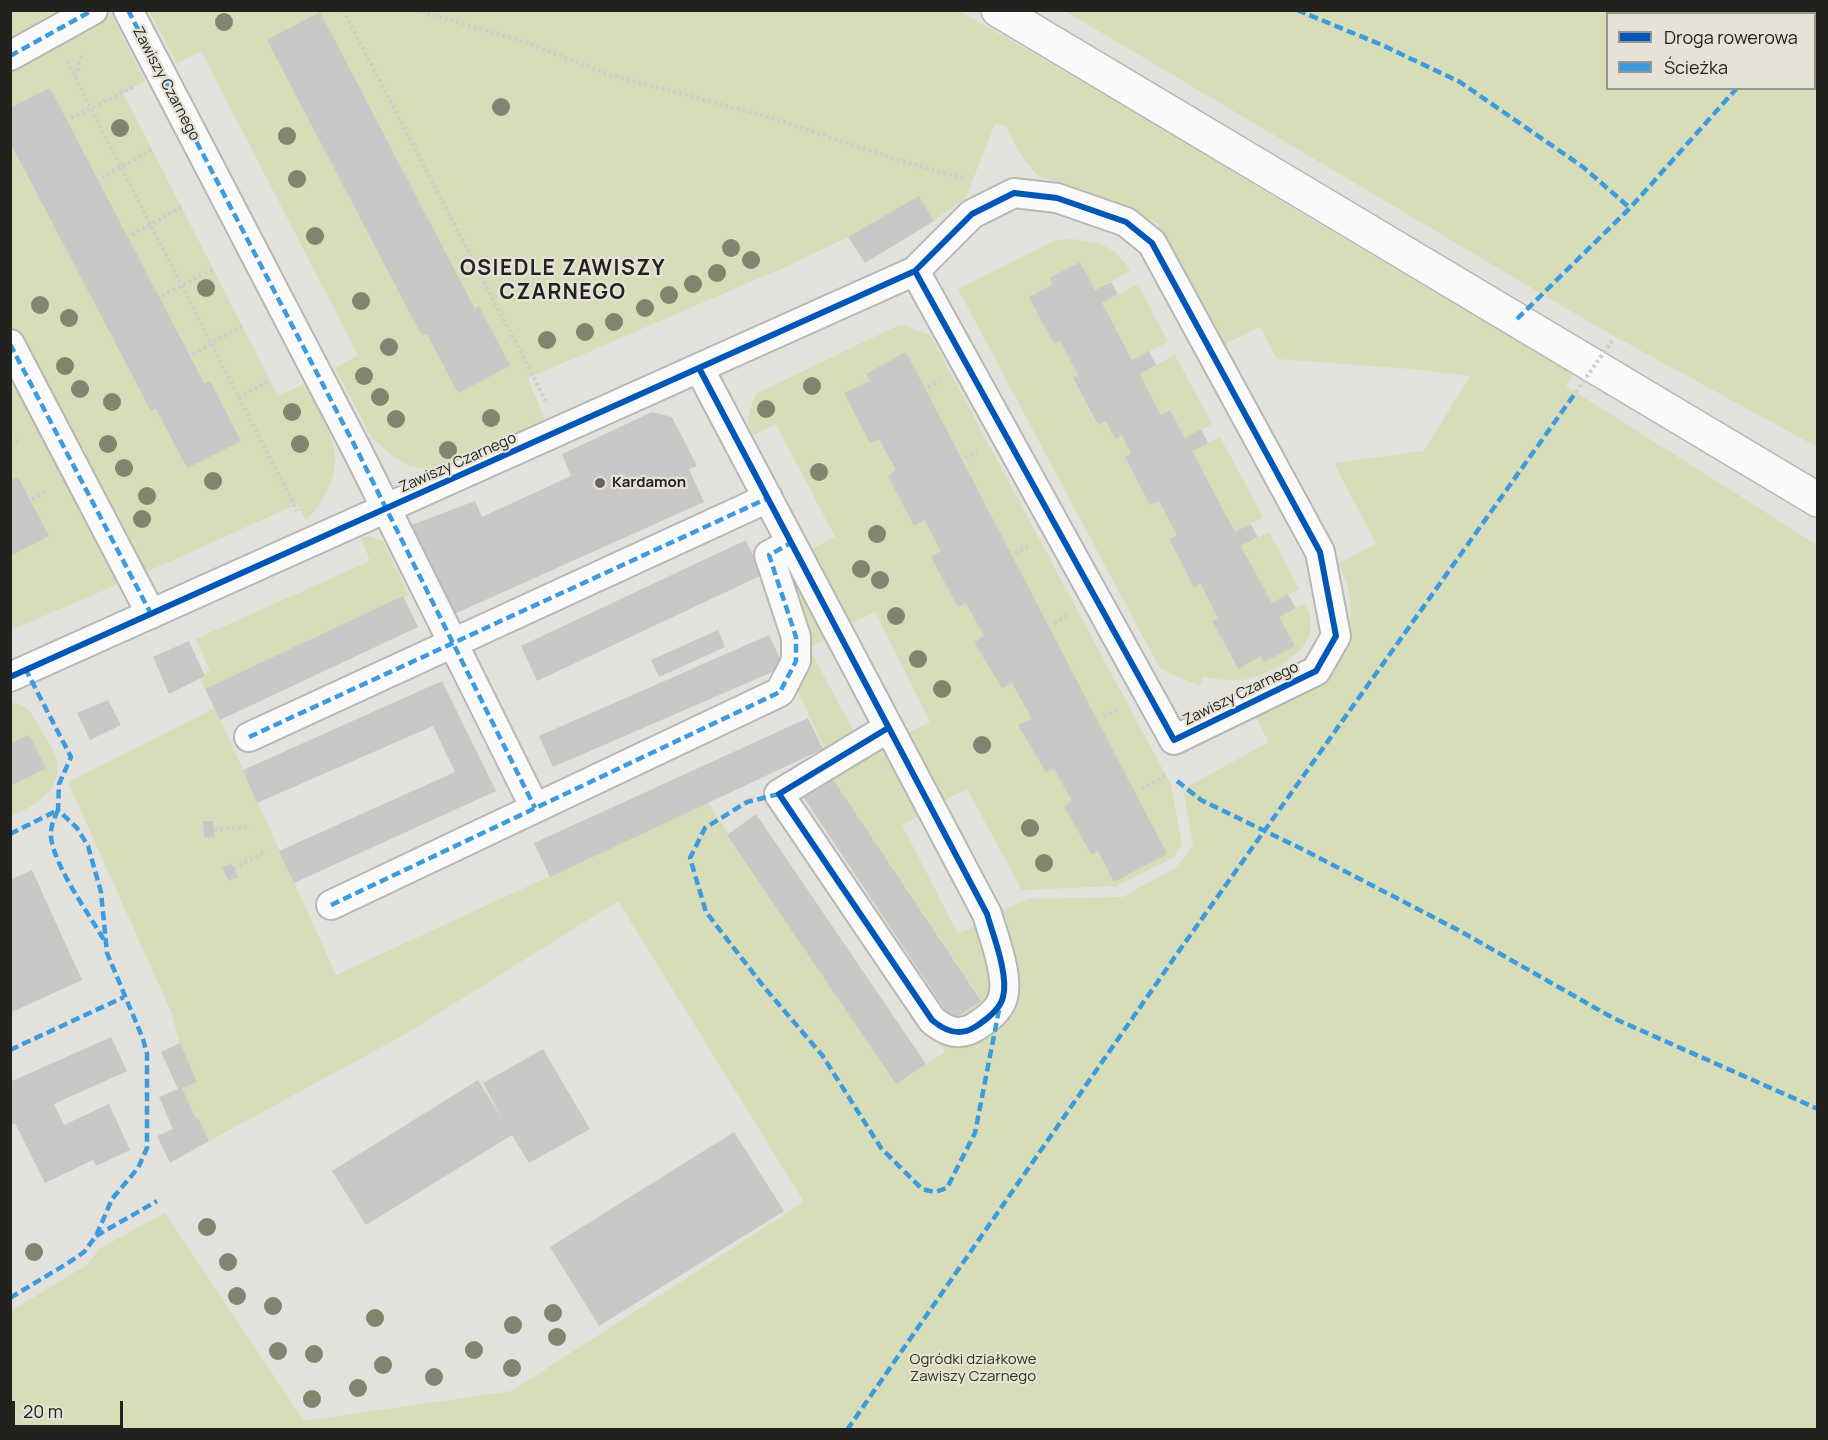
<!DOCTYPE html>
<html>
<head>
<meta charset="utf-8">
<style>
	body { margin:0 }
	#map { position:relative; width:1828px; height:1440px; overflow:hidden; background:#e2e1db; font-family:Manrope,sans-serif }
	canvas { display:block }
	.frame { position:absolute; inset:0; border:12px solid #22211d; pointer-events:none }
	.legend { position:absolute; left:1606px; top:12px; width:210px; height:78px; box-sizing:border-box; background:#e5e2d8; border:2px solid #97958d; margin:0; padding:8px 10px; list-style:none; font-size:18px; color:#22211d }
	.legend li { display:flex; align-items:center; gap:12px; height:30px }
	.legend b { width:30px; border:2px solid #97958d }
	.scale { position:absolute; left:12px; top:1401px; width:111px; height:27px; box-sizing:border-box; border:3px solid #22211d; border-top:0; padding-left:8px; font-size:18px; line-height:21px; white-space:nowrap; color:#22211d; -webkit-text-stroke:4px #e5e2d8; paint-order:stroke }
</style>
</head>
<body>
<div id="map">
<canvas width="1828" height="1440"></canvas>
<div class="frame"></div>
<ul class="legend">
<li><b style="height:8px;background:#0057b8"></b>Droga rowerowa</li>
<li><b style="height:8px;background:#3c9bdf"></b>Ścieżka</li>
</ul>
<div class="scale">20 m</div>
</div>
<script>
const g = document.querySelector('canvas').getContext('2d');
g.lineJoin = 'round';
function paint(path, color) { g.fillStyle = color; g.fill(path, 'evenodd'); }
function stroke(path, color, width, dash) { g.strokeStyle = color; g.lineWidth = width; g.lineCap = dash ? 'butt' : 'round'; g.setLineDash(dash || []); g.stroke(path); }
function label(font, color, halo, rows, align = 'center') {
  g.font = font + ' Manrope,sans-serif'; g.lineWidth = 4.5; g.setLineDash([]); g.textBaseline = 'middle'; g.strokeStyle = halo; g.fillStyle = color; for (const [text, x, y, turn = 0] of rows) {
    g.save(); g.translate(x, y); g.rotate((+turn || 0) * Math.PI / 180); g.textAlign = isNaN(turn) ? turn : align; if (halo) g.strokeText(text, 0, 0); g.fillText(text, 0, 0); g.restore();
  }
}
paint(new Path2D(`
	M11,11H109L145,81L123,93L278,396L306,383C315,403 326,423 333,444C341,470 325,503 306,520L297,504L151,570L11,630Z
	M149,11H960L1150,121L1307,217L1574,374L1566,386L1817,545V1429L11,1430V1311L87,1265L99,1249L165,1213L304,1421L512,1391L804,1202L618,901L402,1036L209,1141L198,1118L196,1119L182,1088L197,1082L180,1044L172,1014L68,782L215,708L336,975L708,803L896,1083L945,1052L938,1042L944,1032L996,1015L991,916L1028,899L1123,897L1175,868L1187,855L1193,844L1183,789L1269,742L1255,716C1271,707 1287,698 1304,690C1310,686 1318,683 1324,678C1355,651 1359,598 1338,564L1376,544L1334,463L1424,451L1470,376L1412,369L1277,359L1260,327L1223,345L1157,223L1107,200L1037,175L1020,154L1006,126L995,124L966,197L934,221L919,197L848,237L792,264L528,378L546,423L434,470L410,467L392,455L372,438L335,368L358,355L201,51L177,63Z
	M1065,11H1817V447L1596,326ZM1608,14H1814V88H1608Z
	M1071,239C1098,242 1117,246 1130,271L1095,290L1079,262L1050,278L1053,284L1030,297L1060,341L1078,375L1073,379L1097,425L1106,421L1122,435L1131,454L1125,458L1150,505L1159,501L1177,535L1169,540L1194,586L1200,583L1218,618L1212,621L1237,669L1261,656L1294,645L1279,617L1305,603C1319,634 1306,648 1281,665C1269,672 1255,678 1241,680C1228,681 1216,679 1203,677L1201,686L1170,674L1159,667L958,289L1054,241Z
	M1138,284L1168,342L1132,360L1102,303Z
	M901,324L930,335L1171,785L1182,845L1173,858L1116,886L1022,890L967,789L943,801L906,734L930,722L875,612L851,623L812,549L835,537L776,424L753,435C745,420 750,409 756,394Z
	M1175,355L1212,424L1185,438L1170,410L1161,415L1140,374Z
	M1220,437L1263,517L1235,532L1192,451Z
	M1269,532L1299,589L1272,603L1241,546Z
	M368,536L383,541L408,595L205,689L199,676L210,671L196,639L370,561L361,538Z
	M783,558L828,638L809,648L856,736L825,750L795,685Z
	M11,703C19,703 24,705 30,712C38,725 54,747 57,763C61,792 33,807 11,816Z
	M885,741L925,813L902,825L958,934L982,923L990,983L988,1000L968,1021L952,1020L981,1000L831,776Z`), '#d6ddb8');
paint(new Path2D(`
	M320,12L475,309L479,306L510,366L458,393L427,334L422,336L267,40Z
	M50,88L204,383L210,381L241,441L187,468L156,409L151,411L10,142V108Z
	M919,196L934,221L865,263L848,237Z
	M1080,262L1095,290L1111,282L1118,294L1102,303L1132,360L1149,351L1156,365L1140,374L1161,415L1170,410L1185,438L1201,429L1208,443L1192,451L1235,532L1250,524L1254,530L1258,537L1241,546L1272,603L1288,594L1296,608L1279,617L1295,646L1264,662L1261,656L1238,669L1212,621L1218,618L1200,583L1194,587L1169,539L1177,535L1159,501L1150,505L1125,457L1131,454L1122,435L1115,439L1106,421L1098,425L1073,378L1078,375L1060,341L1054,344L1029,297L1053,284L1049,278Z
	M906,352L1167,854L1114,882L1098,851L1091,854L1064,806L1072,801L1054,769L1046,772L1018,725L1032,719L1012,683L1002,688L974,642L984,636L966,603L958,607L931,557L941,551L925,520L914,526L888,476L896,470L879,439L870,443L844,393L870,381L866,374Z
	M652,412L672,417L697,466L689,469L704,502L452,615L406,527L475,501L482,517L571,476L562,454Z
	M10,476L13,480L18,477L49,536L10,556Z
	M746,540L762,575L537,681L521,646Z
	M403,596L418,627L220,720L205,689Z
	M718,630L725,647L659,677L651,660Z
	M769,635L784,667L553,767L539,736Z
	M189,641L205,676L169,694L153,657Z
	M442,681L496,791L294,883L279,851L455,772L433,726L257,803L243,770Z
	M108,700L121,725L90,740L77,713Z
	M808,718L823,749L550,877L534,843Z
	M29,735L46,768L10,786V744Z
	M831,776L981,1001L952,1020L802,795Z
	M756,814L926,1064L896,1084L727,835Z
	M203,821H213L215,837L204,838Z
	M231,863L238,877L229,881L222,868Z
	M32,870L82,980L10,1013V880Z
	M111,1037L127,1071L54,1104L64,1125L109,1104L130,1150L96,1166L93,1160L45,1183L15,1123L10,1125V1082Z
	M180,1043L197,1082L182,1088L196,1119L198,1118L209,1141L170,1163L157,1136L173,1129L159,1097L178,1089L161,1052Z
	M543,1049L590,1129L529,1163L512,1135L366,1225L332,1171L478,1080L503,1120L483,1083Z
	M734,1132L784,1211L599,1326L550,1247Z`), '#c9c8c7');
const minor = new Path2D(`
	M128,10L358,452L535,808
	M10,56L93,10
	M10,344L151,614
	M699,368L987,914C993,935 1009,975 1003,997C1000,1010 986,1020 975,1027C959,1037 945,1031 932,1020L779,794L888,728
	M10,677L915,271L972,214L1014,193L1057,198L1126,222L1152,243L1320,552L1336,636L1316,671L1174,740L915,271
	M249,737L768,498
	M331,905L780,692L796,661V637L769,555L791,543`);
const primary = new Path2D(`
	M998,10L1818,500`);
stroke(minor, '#b8b7b3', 32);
stroke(primary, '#b8b7b3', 36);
stroke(new Path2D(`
	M343,10L533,376L545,401
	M416,10L528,43L607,74L772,118L895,159L965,179
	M67,61L91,108L71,118
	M75,76L83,53
	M133,87L91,108L297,511
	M102,178L152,149
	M132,235L181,207
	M162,296L213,269
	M193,354L242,326
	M928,387L940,381
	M239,398L270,380
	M10,445L21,439
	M965,458L977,452
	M32,499L47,490
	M1015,553L1031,545
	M1054,623L1068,615
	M1104,716L1119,709
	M1142,789L1168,774
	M214,830L251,826
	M234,868L266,851`), '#cececd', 4, [3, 3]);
stroke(minor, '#fbfafa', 28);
stroke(primary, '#fbfafa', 33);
stroke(new Path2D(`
	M1576,392L1614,338`), '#cececd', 4, [3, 3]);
stroke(new Path2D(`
	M128,10L358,452L535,808
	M1297,10L1382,45L1460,82L1583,167L1630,208
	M1802,14L1804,10
	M10,56L93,10
	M1517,319L1630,208L1737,88
	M10,344L151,614
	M249,737L768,498
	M1177,781L1201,800L1304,850L1460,931L1613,1018L1818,1109
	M779,794L747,802L705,828L690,858L706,912L764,987L822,1055L881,1148L922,1189L935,1192L947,1188L975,1133L999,1010
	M58,810C54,819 50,827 51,837C54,866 89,914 104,940
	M10,834L58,810
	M331,905L780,692L796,661V637L769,555L791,543
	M10,1050L124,997
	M96,1236L157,1201
	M10,1298L68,1263L84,1252L96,1236L112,1199L138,1168L147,1148V1054L143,1039L107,953L101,892L88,846L77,828L58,810L59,784L71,757L26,670
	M847,1430L1179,951L1576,392`), '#3c9bdf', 4.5, [9, 4.5]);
stroke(new Path2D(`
	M699,368L987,914C993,935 1009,975 1003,997C1000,1010 986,1020 975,1027C959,1037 945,1031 932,1020L779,794L888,728
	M10,677L915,271L972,214L1014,193L1057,198L1126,222L1152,243L1320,552L1336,636L1316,671L1174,740L915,271`), '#0057b8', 6);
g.fillStyle = '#81846e';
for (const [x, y] of [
	[224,22],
	[501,107],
	[120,128],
	[287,136],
	[297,179],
	[315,236],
	[731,248],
	[751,260],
	[717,273],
	[693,284],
	[206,288],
	[669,295],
	[361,301],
	[40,305],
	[645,308],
	[69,318],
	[614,322],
	[585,332],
	[547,340],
	[389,347],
	[65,366],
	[364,376],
	[812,386],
	[80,389],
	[380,397],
	[112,402],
	[766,409],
	[292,412],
	[491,418],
	[396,419],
	[108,444],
	[300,444],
	[448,450],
	[124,468],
	[819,472],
	[213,481],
	[147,496],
	[142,519],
	[877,534],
	[861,569],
	[880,580],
	[896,616],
	[918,659],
	[942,689],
	[982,745],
	[1030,828],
	[1044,863],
	[207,1227],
	[34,1252],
	[228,1262],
	[237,1296],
	[273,1306],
	[553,1313],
	[375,1318],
	[513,1325],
	[557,1337],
	[474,1350],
	[278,1351],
	[314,1354],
	[383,1365],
	[512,1368],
	[434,1377],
	[358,1388],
	[312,1399]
]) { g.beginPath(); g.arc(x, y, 9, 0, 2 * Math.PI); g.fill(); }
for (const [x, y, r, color] of [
	[600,483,6,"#656460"]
]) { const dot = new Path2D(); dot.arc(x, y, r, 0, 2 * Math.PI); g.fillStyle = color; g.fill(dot); stroke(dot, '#e5e2d8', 2); }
label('15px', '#22211d', '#e5e2d8', [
	["Zawiszy Czarnego",166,84,62],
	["Zawiszy Czarnego",458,463,-24],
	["Zawiszy Czarnego",1241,694,-26]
]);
label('bold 15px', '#22211d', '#e5e2d8', [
	["Kardamon",612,483]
], 'left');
label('15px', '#313714', '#e5e2d8', [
	["Ogródki działkowe",973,1360],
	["Zawiszy Czarnego",973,1377]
]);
g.letterSpacing = '1.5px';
label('bold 21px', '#22211d', '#e5e2d8', [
	["OSIEDLE ZAWISZY",563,269],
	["CZARNEGO",563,293]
]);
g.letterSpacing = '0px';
</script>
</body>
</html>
